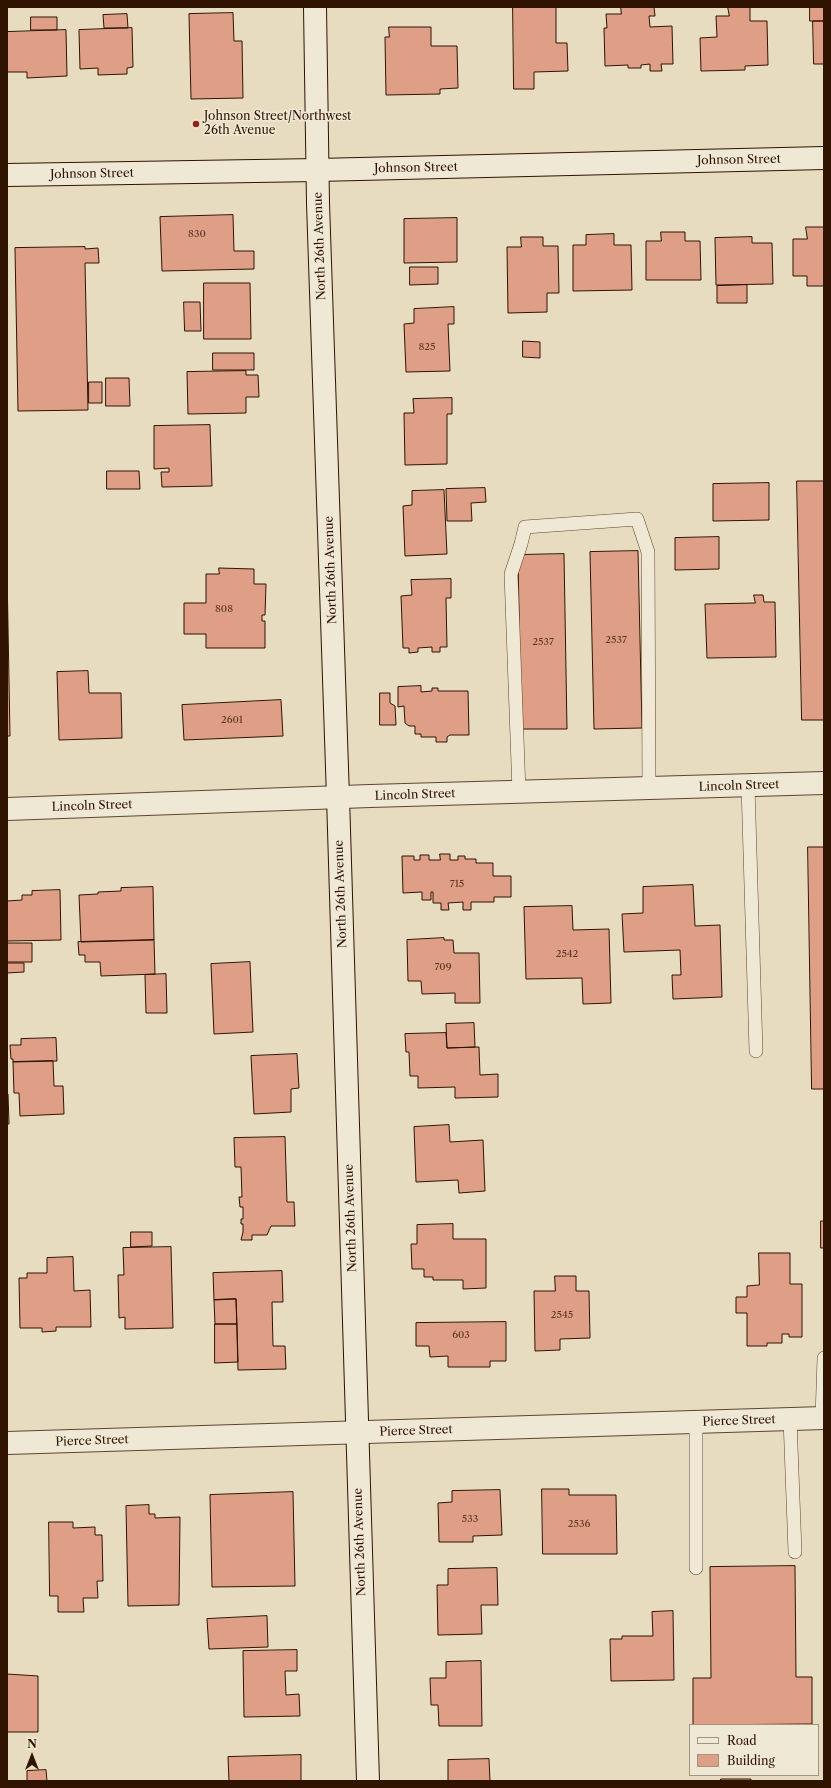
<!DOCTYPE html>
<html>
<head>
<meta charset="utf-8">
<style>
	body { margin:0 }
	#map { position:relative; width:831px; height:1788px; overflow:hidden; background:#e7dcbf; font-family:"Libre Caslon Text",serif }
	canvas { display:block }
	.frame { position:absolute; inset:0; border:8px solid #301301; pointer-events:none }
	.legend { position:absolute; left:689px; top:1724px; width:130px; height:52px; box-sizing:border-box; background:#efe8d5; border:1px solid #a39380; margin:0; padding:5px 7px; list-style:none; font-size:12px; color:#301301 }
	.legend li { display:flex; align-items:center; gap:8px; height:20px }
	.legend b { width:20px; border:1px solid #a39380 }
	.north { position:absolute; left:12px; top:1736px; width:40px; height:40px; -webkit-text-stroke:3px #efe8d5; paint-order:stroke; rotate:0deg; font-size:11px; font-weight:700; line-height:16px; text-align:center; color:#301301 }
	.north::after { content:''; display:block; margin:auto; width:14px; height:18px; background:#301301; clip-path:polygon(50% 0,100% 100%,50% 72%,0 100%) }
</style>
</head>
<body>
<div id="map">
<canvas width="831" height="1788"></canvas>
<div class="frame"></div>
<ul class="legend">
<li><b style="height:5px;background:#efe8d5"></b>Road</li>
<li><b style="height:11px;background:#df9f87"></b>Building</li>
</ul>
<div class="north">N</div>
</div>
<script>
const g = document.querySelector('canvas').getContext('2d');
g.lineJoin = 'round';
function paint(path, color) { g.fillStyle = color; g.fill(path, 'evenodd'); }
function stroke(path, color, width, dash) { g.strokeStyle = color; g.lineWidth = width; g.lineCap = dash ? 'butt' : 'round'; g.setLineDash(dash || []); g.stroke(path); }
function label(font, color, halo, rows, align = 'center') {
  g.font = font + ' "Libre Caslon Text",serif'; g.lineWidth = 3; g.setLineDash([]); g.textBaseline = 'middle'; g.strokeStyle = halo; g.fillStyle = color; for (const [text, x, y, turn = 0] of rows) {
    g.save(); g.translate(x, y); g.rotate((+turn || 0) * Math.PI / 180); g.textAlign = isNaN(turn) ? turn : align; if (halo) g.strokeText(text, 0, 0); g.fillText(text, 0, 0); g.restore();
  }
}
const building = new Path2D(`
	M513,7H556V43H567L568,71L534,72V89H514Z
	M621,7H654L655,16H649L650,27L672,26L673,64H661L662,71H650V64L641,65V68H628V65L605,66L604,28H607L606,14H621Z
	M728,7H750V21H767L768,65L745,66V70L701,71L700,38L717,37L716,16H729Z
	M810,7H824V21H810Z
	M233,13L234,41H242L243,98L191,99L189,14Z
	M127,14L128,28H104L103,15Z
	M31,17H57V30H31Z
	M813,21H824V64H814Z
	M389,27H431V46H457L458,88L440,89V94L386,95L385,37H389Z
	M132,28L133,67L127,68V74L98,75V68L80,69L79,30Z
	M66,30L67,76L27,78V72H7V32Z
	M233,215L234,251H254V269L162,271L160,217Z
	M457,218V262L404,263V219Z
	M806,227H824V286H807V276H793V239H807Z
	M661,232H685V241H700L701,280H646V241H661Z
	M614,234V245H631L632,290L573,291V245H586V235Z
	M521,237H543V246H558L559,293H547V312L508,313L507,247H521Z
	M752,237V243H772L773,284L716,285L715,238Z
	M85,247V249L98,248L99,263H85L88,410L18,411L15,248Z
	M410,267H438V284L410,285Z
	M204,283H250L251,339H204Z
	M747,285V303H717V286Z
	M184,302H200L201,331H185Z
	M454,307V324H448L450,371L406,372L404,324L414,323V309Z
	M523,341L540,342V358L523,357Z
	M213,353H254V370H213Z
	M246,371V375H258L259,397H246V413L188,414L187,372Z
	M106,378H129L130,406H106Z
	M89,382H102V403H89Z
	M452,398V414H447V464L405,465L404,413H414L413,399Z
	M210,425L212,486L162,487L161,472H169V468L154,469V426Z
	M107,471H139L140,489H107Z
	M797,481H824V720H802Z
	M769,483V520L713,521V484Z
	M485,488L486,502L471,503L472,521H447L446,489Z
	M444,490L447,554L405,556L403,506L412,505V491Z
	M719,537V569L675,570V538Z
	M638,551L642,728L594,729L590,552Z
	M564,554L567,729H521L518,555Z
	M219,568L254,569V584H266L265,615H262V621H265V648H206V634H184V603H206V574H219Z
	M7,571L10,736H7Z
	M451,579V598H446L447,647H440V652H432V647L418,648V652L409,653V648H403L401,596L412,595L411,580Z
	M754,595H763L764,602H775L776,657L707,658L705,604L755,603Z
	M88,671L89,693H121L122,738L59,740L57,672Z
	M421,686V692L432,691V688H438V691H468L469,735H450L447,737V742H436V737H421V734H415V726H409L405,723L404,706L398,707V687Z
	M380,693H390V703L395,706L396,725H380Z
	M281,700L283,736L184,740L182,705Z
	M808,847H824V1089H812Z
	M440,854H450V860H458V856H465V859H476V863H493V876H511V897H494V902H471V910H463V902L448,903L449,910H441V903H433V892H431V900H422V892L403,893L402,856H414V860H420V855H429V860H440Z
	M693,885L695,926L720,925L722,997L673,999L672,975H681L680,950L624,952L622,914L643,913V887Z
	M153,887L154,940L81,942L79,895L98,894V892L121,891V888Z
	M60,890L61,940L7,941V901L22,900V895H32V891Z
	M572,906L573,930L609,929L611,1003L583,1004L582,978L526,979L524,907Z
	M444,938V940H453L454,953H479L480,1003H455V993L422,994L421,981H408L407,940Z
	M154,940L155,974L101,976L100,962H85V955H79L78,942Z
	M7,943H32V962H7Z
	M250,962L253,1032L214,1034L211,964Z
	M7,963H24V972L7,973Z
	M166,974L167,1013H146L145,975Z
	M474,1023L475,1047L447,1048L446,1024Z
	M446,1033L447,1048L479,1047L480,1075L498,1074V1097L455,1098V1087L418,1088V1076H410L409,1052H406L405,1034Z
	M56,1038L57,1061L13,1062V1059H11L10,1045H21V1039Z
	M297,1054L299,1088L291,1089V1112L254,1114L251,1056Z
	M53,1061L54,1086H63L64,1114L20,1116L19,1093H14L13,1062Z
	M7,1094H8L9,1124H7Z
	M449,1125L450,1142L483,1140L485,1191L459,1193L458,1180L416,1182L414,1127Z
	M285,1137L287,1202H294L295,1226H271L267,1235H252V1240H241L243,1232V1224H241V1219H243V1207H240L239,1197H242L241,1167H235L234,1138Z
	M821,1221H824V1248H821Z
	M453,1224V1239H486V1288L463,1289V1280H433V1277H424V1269H412L411,1244H417V1225Z
	M131,1232H152V1246L131,1247Z
	M171,1247L173,1328L125,1329V1317L119,1318L118,1275H124L123,1248Z
	M759,1253H790V1284H802V1337H789V1334H782V1343H767V1346H747V1313H736V1297H747V1286L759,1285Z
	M73,1257L74,1291L90,1290L91,1327H56V1331L42,1332V1328H20L19,1278H27V1273H47V1258Z
	M282,1271L283,1302H272L273,1346H285L286,1369L238,1370L236,1299L214,1300L213,1273Z
	M555,1276H576V1291H589L590,1338L560,1339V1350L535,1351L534,1291H555Z
	M236,1299L237,1324H215L214,1300Z
	M506,1322V1361H490V1367H448V1356L430,1357L429,1346H416V1323Z
	M215,1324H237L238,1362L215,1363Z
	M542,1489H569V1495H616L617,1554H543Z
	M500,1490L502,1535L473,1536V1542H439L438,1503L452,1502V1491Z
	M293,1492L295,1586L212,1587L210,1495Z
	M149,1505V1514H155V1518L180,1517L179,1605L128,1606L126,1506Z
	M49,1522H73V1528L95,1527V1535H102L103,1581H97L98,1598H83L84,1612H58V1596H50Z
	M795,1566L796,1677H812V1724L693,1725V1678H711L710,1567Z
	M497,1568L498,1605H481L482,1634L438,1635L437,1585H448V1569Z
	M673,1611L674,1680L611,1681L610,1639H622V1636H653L652,1612Z
	M267,1616L268,1647L209,1649L207,1619Z
	M297,1650V1671H285L286,1695L299,1694L300,1716L244,1717L243,1651Z
	M481,1661L482,1726H439L438,1705H431L430,1678H446V1662Z
	M7,1674L38,1676V1732H7Z
	M301,1755V1781H229L228,1757Z
	M489,1759L490,1781H448V1760Z
	M46,1770L47,1781H27V1771Z
	M721,1779H751V1781H721Z`);
paint(building, '#df9f87');
stroke(building, '#301301', 1);
const lane = new Path2D(`
	M748,786L756,1051
	M519,792L511,574L521,544L525,527L637,519L648,552L649,788
	M822,1418L824,1358
	M790,1419L795,1552
	M696,1422V1568`);
const street = new Path2D(`
	M7,809L370,796L824,783
	M7,1443L824,1418`);
const secondary = new Path2D(`
	M315,7L318,203L338,797L368,1781
	M7,175L317,170L824,158`);
stroke(lane, '#5e4530', 14);
stroke(street, '#5e4530', 24);
stroke(secondary, '#301301', 24);
stroke(lane, '#efe8d5', 13);
stroke(street, '#efe8d5', 22);
stroke(secondary, '#efe8d5', 22);
for (const [x, y, r, color] of [
	[196,124,4,"#8f2418"]
]) { const dot = new Path2D(); dot.arc(x, y, r, 0, 2 * Math.PI); g.fillStyle = color; g.fill(dot); stroke(dot, '#efe8d5', 1.5); }
label('10px', '#5c3622', null, [
	["830",197,234],
	["825",427,347],
	["808",224,609],
	["2537",616,640],
	["2537",543,642],
	["2601",232,720],
	["715",457,884],
	["2542",567,954],
	["709",443,967],
	["2545",562,1315],
	["603",461,1335],
	["533",470,1519],
	["2536",579,1524]
]);
label('12px', '#301301', '#efe8d5', [
	["Johnson Street/Northwest",204,117],
	["26th Avenue",204,131]
], 'left');
label('12px', '#301301', '#efe8d5', [
	["Johnson Street",739,160,-1],
	["Johnson Street",416,168,-1],
	["Johnson Street",92,174,-1],
	["North 26th Avenue",320,246,-92],
	["North 26th Avenue",331,570,-92],
	["Lincoln Street",739,786,-2],
	["Lincoln Street",415,795,-2],
	["Lincoln Street",92,806,-2],
	["North 26th Avenue",341,894,-92],
	["North 26th Avenue",351,1218,-92],
	["Pierce Street",739,1421,-2],
	["Pierce Street",416,1431,-2],
	["Pierce Street",92,1441,-2],
	["North 26th Avenue",360,1542,-92]
]);
</script>
</body>
</html>
